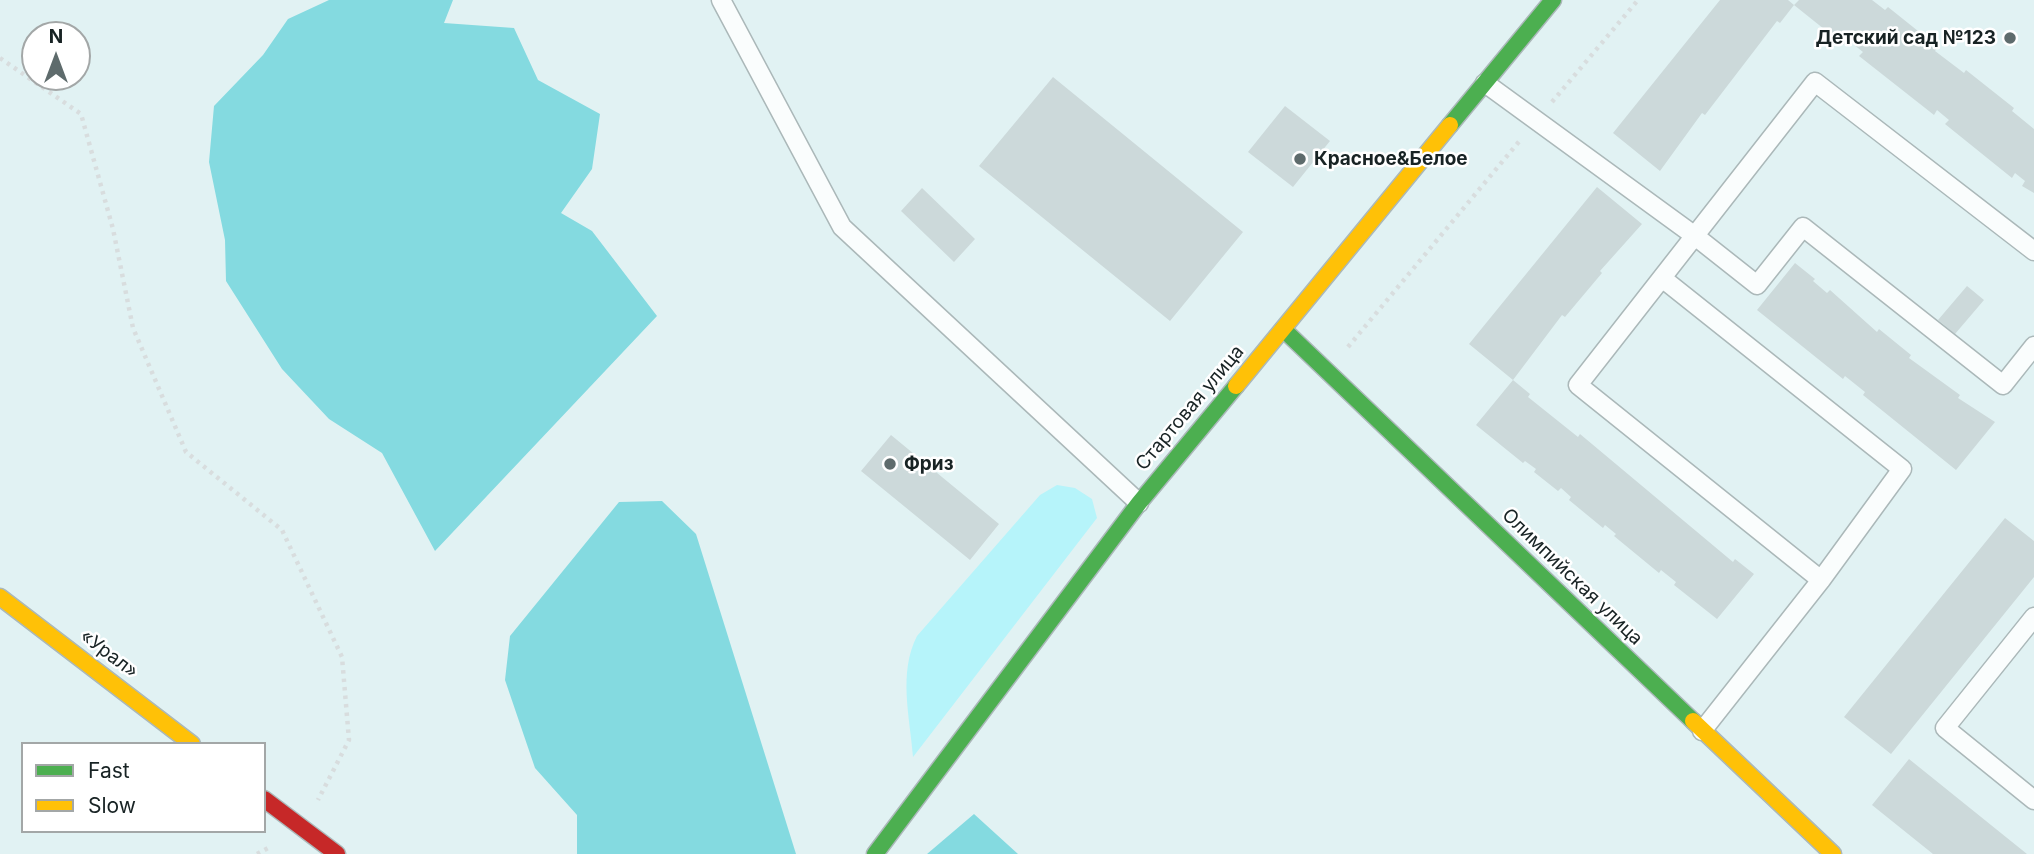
<!DOCTYPE html>
<html>
<head>
<meta charset="utf-8">
<style>
	body { margin:0 }
	#map { position:relative; width:2034px; height:854px; overflow:hidden; background:#e1f2f3; font-family:Inter,sans-serif }
	canvas { display:block }
	.legend { position:absolute; left:21px; top:742px; width:245px; height:91px; box-sizing:border-box; background:#fff; border:2px solid #a3a7a7; margin:0; padding:9px 12px; list-style:none; font-size:21px; color:#182324 }
	.legend li { display:flex; align-items:center; gap:14px; height:35px }
	.legend b { width:35px; border:2px solid #a3a7a7 }
	.north { position:absolute; left:21px; top:21px; width:70px; height:70px; box-sizing:border-box; background:#fff; border:2px solid #a3a7a7; border-radius:50%; rotate:0deg; font-size:19px; font-weight:700; line-height:28px; text-align:center; color:#182324 }
	.north::after { content:''; display:block; margin:auto; width:24px; height:32px; background:#5e6b6c; clip-path:polygon(50% 0,100% 100%,50% 72%,0 100%) }
</style>
</head>
<body>
<div id="map">
<canvas width="2034" height="854"></canvas>
<ul class="legend">
<li><b style="height:9px;background:#4caf50"></b>Fast</li>
<li><b style="height:9px;background:#ffc107"></b>Slow</li>
</ul>
<div class="north">N</div>
</div>
<script>
const g = document.querySelector('canvas').getContext('2d');
g.lineJoin = 'round';
function paint(path, color) { g.fillStyle = color; g.fill(path, 'evenodd'); }
function stroke(path, color, width, dash) { g.strokeStyle = color; g.lineWidth = width; g.lineCap = dash ? 'butt' : 'round'; g.setLineDash(dash || []); g.stroke(path); }
function label(font, color, halo, rows, align = 'center') {
  g.font = font + ' Inter,sans-serif'; g.lineWidth = 5; g.setLineDash([]); g.textBaseline = 'middle'; g.strokeStyle = halo; g.fillStyle = color; for (const [text, x, y, turn = 0] of rows) {
    g.save(); g.translate(x, y); g.rotate((+turn || 0) * Math.PI / 180); g.textAlign = isNaN(turn) ? turn : align; if (halo) g.strokeText(text, 0, 0); g.fillText(text, 0, 0); g.restore();
  }
}
paint(new Path2D(`
	M1057,485L1075,488L1092,499L1097,518L913,757C910,717 898,673 917,636L1040,495Z`), '#b6f4fa');
paint(new Path2D(`
	M329,0H453L444,23L514,28L538,80L600,114L592,169L561,213L592,231L657,316L435,551L382,453L329,419L282,369L226,281L225,240L209,162L214,106L263,55L288,19Z
	M662,501L696,534L796,854H577V815L535,768L505,680L510,636L619,502Z
	M974,814L1018,854H927Z`), '#84dae0');
paint(new Path2D(`
	M1720,0H1788L1794,5L1799,0H1872L1885,10L1888,7L1938,47L1935,51L1964,73L1966,70L2014,108L2012,111L2034,129V193L2022,186L2025,181L2015,173L2012,178L1945,124L1949,120L1937,110L1934,115L1859,56L1863,52L1848,40L1844,45L1794,5L1780,23L1777,21L1705,115L1702,113L1660,171L1613,133Z
	M1053,77L1243,232L1170,321L979,166Z
	M1285,106L1330,141L1293,187L1248,152Z
	M1597,187L1642,224L1600,271L1602,273L1565,317L1562,315L1513,380L1469,344Z
	M922,188L975,239L954,262L901,211Z
	M1795,263L1815,279L1813,281L1827,293L1830,290L1877,332L1879,329L1911,355L1909,358L1960,395L1958,398L1995,422L1956,470L1863,395L1865,392L1845,376L1843,379L1757,310Z
	M1967,286L1984,300L1955,334L1938,320Z
	M1513,380L1530,394L1528,397L1578,437L1580,434L1733,562L1735,559L1754,574L1717,619L1674,585L1676,582L1661,570L1659,573L1614,536L1616,534L1605,525L1603,528L1569,500L1571,497L1561,488L1558,491L1534,472L1536,469L1525,461L1523,463L1476,425Z
	M891,435L999,524L970,560L861,471Z
	M2005,518L2034,541V577L1891,754L1844,717Z
	M1909,759L2027,854H1933L1872,805Z`), '#ccd9da');
const lane = new Path2D(`
	M721,0L842,227L1139,503
	M1485,83L1695,236L1757,285L1803,227L2003,385L2034,346
	M1662,278L1902,469L1821,580L1702,731
	M1821,580L1578,385L1815,82L2034,251
	M2034,617L1945,728L2034,800`);
const fast = new Path2D(`
	M1450,125L1553,0
	M1283,329L1693,721
	M875,854L1139,503L1236,386`);
const slow = new Path2D(`
	M1236,386L1450,125
	M0,597L192,744
	M1693,721L1833,854`);
const jam = new Path2D(`
	M264,799L337,854`);
stroke(lane, '#abb8b9', 21);
stroke(fast, '#abb8b9', 19);
stroke(slow, '#abb8b9', 19);
stroke(jam, '#abb8b9', 19);
stroke(new Path2D(`
	M0,58L81,114L113,229L133,328L186,452L282,530L342,657L349,740L318,800
	M1552,102L1638,0
	M1348,347L1522,138
	M257,854L272,846`), '#d8ddde', 4.5, [3.5, 5]);
stroke(lane, '#fafdfd', 18);
stroke(fast, '#4caf50', 16);
stroke(slow, '#ffc107', 16);
stroke(jam, '#c62828', 16);
for (const [x, y, r, color] of [
	[2010,38,7,"#5e6b6c"],
	[1300,159,7,"#5e6b6c"],
	[890,464,7,"#5e6b6c"]
]) { const dot = new Path2D(); dot.arc(x, y, r, 0, 2 * Math.PI); g.fillStyle = color; g.fill(dot); stroke(dot, '#fff', 2.5); }
label('bold 19px', '#182324', '#fff', [
	["Детский сад №123",1996,38,"right"],
	["Красное&Белое",1314,159],
	["Фриз",904,464]
], 'left');
label('19px', '#182324', '#fff', [
	["Стартовая улица",1190,408,-50],
	["Олимпийская улица",1572,577,44],
	["«Урал»",109,654,37]
]);
</script>
</body>
</html>
